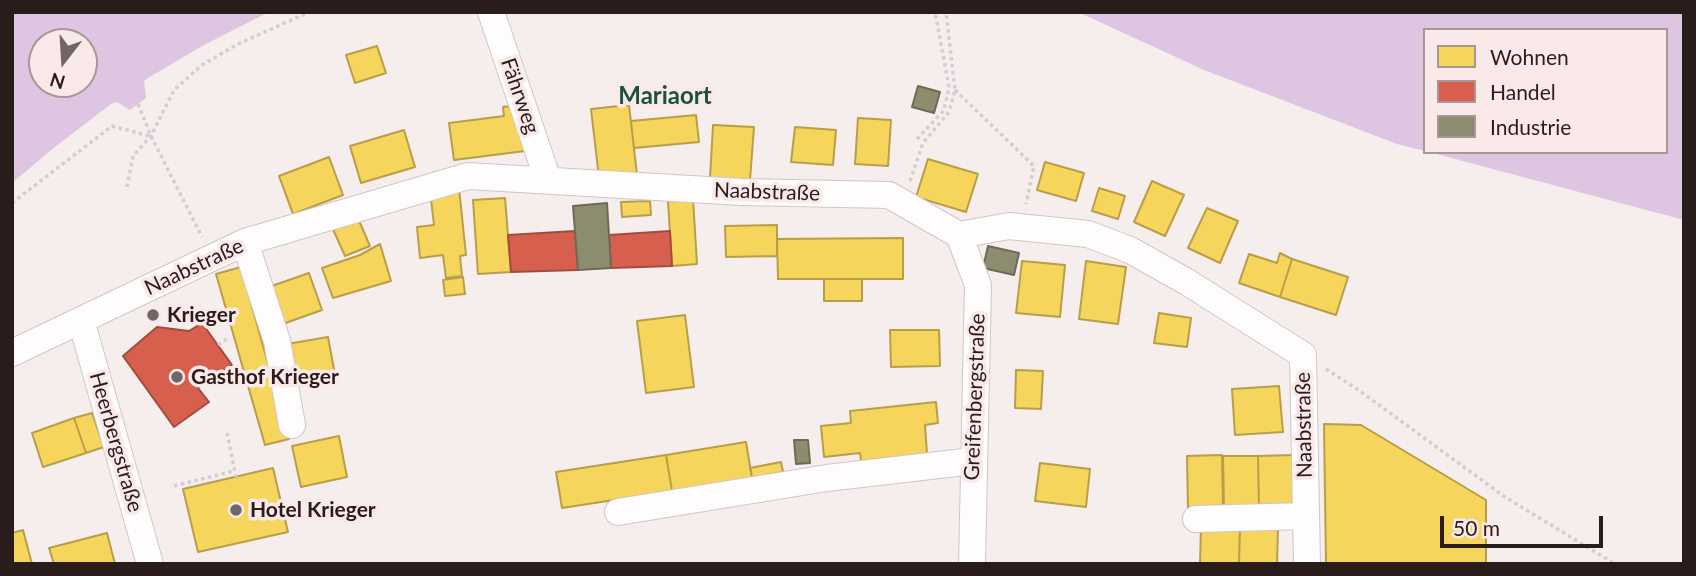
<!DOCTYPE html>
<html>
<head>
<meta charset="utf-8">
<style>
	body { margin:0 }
	#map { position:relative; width:1696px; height:576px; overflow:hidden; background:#f6eded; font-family:Lato,sans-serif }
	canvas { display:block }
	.frame { position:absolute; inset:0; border:14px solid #2b1c1c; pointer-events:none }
	.legend { position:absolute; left:1423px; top:28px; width:245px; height:126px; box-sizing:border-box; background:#fae9e9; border:2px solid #a79797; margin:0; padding:9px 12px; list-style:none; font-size:21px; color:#2b1c1c }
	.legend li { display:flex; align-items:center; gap:14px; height:35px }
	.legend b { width:35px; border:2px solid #a79797 }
	.north { position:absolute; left:28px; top:28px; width:70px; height:70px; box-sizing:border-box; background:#fae9e9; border:2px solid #a79797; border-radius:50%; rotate:197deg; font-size:19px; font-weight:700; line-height:28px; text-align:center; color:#2b1c1c }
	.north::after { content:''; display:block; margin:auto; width:24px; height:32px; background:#726565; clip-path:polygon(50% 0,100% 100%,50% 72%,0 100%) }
	.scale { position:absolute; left:1440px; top:516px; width:163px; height:32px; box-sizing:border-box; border:4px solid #2b1c1c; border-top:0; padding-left:9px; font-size:21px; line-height:24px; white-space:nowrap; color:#2b1c1c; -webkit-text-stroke:5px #fae9e9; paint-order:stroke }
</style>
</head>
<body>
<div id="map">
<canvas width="1696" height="576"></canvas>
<div class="frame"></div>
<ul class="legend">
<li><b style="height:19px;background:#f6d55c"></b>Wohnen</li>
<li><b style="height:19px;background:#d6604d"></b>Handel</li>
<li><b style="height:19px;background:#8c8c6e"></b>Industrie</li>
</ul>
<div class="north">N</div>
<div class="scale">50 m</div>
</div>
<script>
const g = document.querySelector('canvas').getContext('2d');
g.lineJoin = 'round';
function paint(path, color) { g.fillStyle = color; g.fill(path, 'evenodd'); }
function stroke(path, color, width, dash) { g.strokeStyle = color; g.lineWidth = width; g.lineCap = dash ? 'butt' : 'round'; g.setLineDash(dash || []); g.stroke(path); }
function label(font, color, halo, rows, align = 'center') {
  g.font = font + ' Lato,sans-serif'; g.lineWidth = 7; g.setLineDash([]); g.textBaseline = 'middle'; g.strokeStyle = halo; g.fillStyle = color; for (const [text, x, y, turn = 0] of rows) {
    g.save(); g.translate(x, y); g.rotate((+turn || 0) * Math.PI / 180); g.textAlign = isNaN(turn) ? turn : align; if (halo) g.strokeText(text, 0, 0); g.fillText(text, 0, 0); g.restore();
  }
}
paint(new Path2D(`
	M12,12H269L202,46L148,78L144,81L146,98L130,110L117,102L111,104L55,147L12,183ZM42,42H84V84H42Z
	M1078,12H1684V220L1429,152H1666V30H1425V151L1397,144L1204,70Z`), '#dec6e2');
const homes = new Path2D(`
	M377,46L386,73L355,83L346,55Z
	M519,105L525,151L454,160L449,123L504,116L503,107Z
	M629,105L637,175L599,178L591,109Z
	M696,115L699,142L634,148L631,121Z
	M858,118L891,120L888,166L855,164Z
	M713,125L754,127L750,180L710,178Z
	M795,127L836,130L833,165L791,162Z
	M404,130L415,167L361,183L350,146Z
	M329,157L343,195L293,214L279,176Z
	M928,159L978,174L966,212L916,197Z
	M1045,162L1084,173L1076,201L1037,190Z
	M1152,181L1184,195L1165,236L1134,222Z
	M459,188L466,255L460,256L462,276L446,278L443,255L420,258L417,227L434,225L430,191Z
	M1099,188L1125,196L1118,219L1092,211Z
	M505,198L511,272L478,274L473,200Z
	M693,199L697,264L672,266L668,201Z
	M650,201L651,215L622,217L621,202Z
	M1207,208L1238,221L1220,263L1188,248Z
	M357,216L370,246L345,256L332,227Z
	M777,225V256L726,257L725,226Z
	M903,238V279H778L777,239Z
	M380,244L391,281L333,298L322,268L360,255Z
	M1280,253L1292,259L1280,297L1239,283L1249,254L1277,263Z
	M1292,259L1348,277L1336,315L1280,297Z
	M1022,261L1065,265L1060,317L1016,313Z
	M1086,261L1126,267L1118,324L1079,319Z
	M241,267L289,439L265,445L216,274Z
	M309,273L322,310L280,325L266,288Z
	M463,277L465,294L445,296L443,280Z
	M824,279H862V301H824Z
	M1159,313L1191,318L1187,347L1154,343Z
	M685,315L694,387L646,393L637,321Z
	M890,330H939L940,366L891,367Z
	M328,337L336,380L295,387L287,344Z
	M1016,370L1043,371L1041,409L1015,408Z
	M1279,386L1283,432L1235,435L1232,389Z
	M936,402L938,423L925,425L927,454L861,461L860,453L824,457L821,426L851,423L850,411Z
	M92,413L104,447L86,453L74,418Z
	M74,418L86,453L43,467L32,433Z
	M1324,424L1361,425L1486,500V564H1326Z
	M339,436L347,477L301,487L292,446Z
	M746,442L752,478L672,491L666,455Z
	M666,455L672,491L562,508L556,472Z
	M1222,455L1223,509L1188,510L1187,456Z
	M1295,455L1297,507L1259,509L1258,456Z
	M1223,456H1258L1259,509H1224Z
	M781,462L783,472L752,478L750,468Z
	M1040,463L1090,469L1086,507L1035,501Z
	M273,468L288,532L198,552L183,489Z
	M1201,527L1240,528L1239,564H1200Z
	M1240,527L1278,528L1277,564H1239Z
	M23,530L32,564H12V533Z
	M107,533L115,564H54L49,548Z`);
paint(homes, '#f6d55c');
stroke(homes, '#b99e49', 2);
const shops = new Path2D(`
	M575,231L578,270L511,272L508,235Z
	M670,231L672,266L611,268L609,235Z
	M202,323L232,365L198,388L209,402L174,427L123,356L157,327L189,331Z`);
paint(shops, '#d6604d');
stroke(shops, '#a34c3e', 2);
const industry = new Path2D(`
	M918,86L940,92L934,113L912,107Z
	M607,203L611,268L578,270L573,206Z
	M988,246L1019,253L1014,275L983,268Z
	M794,440H808L810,463L796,464Z`);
paint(industry, '#8c8c6e');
stroke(industry, '#6f6a55', 2);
const minor = new Path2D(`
	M491,12L548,180
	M959,235L978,285L972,564
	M245,242L277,341L292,425
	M81,320L150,564
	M12,353L245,242L468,176L742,192L889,195L959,235L1009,226L1088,234L1130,250L1187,282L1303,355L1307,564
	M618,512L827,478L973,461
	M1196,519L1306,516`);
stroke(minor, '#d2c6c6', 28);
stroke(new Path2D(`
	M955,90L1034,166L1026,204
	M138,104L151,136L202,237
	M917,139L944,110L949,87L935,12
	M910,181L923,143L949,112L955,90L946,12
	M127,187L133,156L151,136L174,90L202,65L238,44L309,12
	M12,203L112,126L150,136
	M218,345L227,339
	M1326,369L1357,389L1505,497L1615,564
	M227,433L236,477
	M174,486L234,471`), '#d2cfcf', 3.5, [3.5, 3.5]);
stroke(minor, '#fefcfc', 26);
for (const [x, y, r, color] of [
	[153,315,7,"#726565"],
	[177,377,7,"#726565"],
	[236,510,7,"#726565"]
]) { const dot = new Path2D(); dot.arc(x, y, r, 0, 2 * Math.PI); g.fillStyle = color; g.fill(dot); stroke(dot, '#fae9e9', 2.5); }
label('21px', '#2b1c1c', '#fae9e9', [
	["Fährweg",520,96,71],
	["Naabstraße",767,192,2],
	["Naabstraße",194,267,-25],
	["Greifenbergstraße",975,397,-88],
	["Naabstraße",1304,425,-91],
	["Heerbergstraße",116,442,74]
]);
label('bold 21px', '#2b1c1c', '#fae9e9', [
	["Krieger",167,315],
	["Gasthof Krieger",191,377],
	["Hotel Krieger",250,510]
], 'left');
label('bold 24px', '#1e4f40', '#fae9e9', [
	["Mariaort",665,96]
]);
</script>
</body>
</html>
